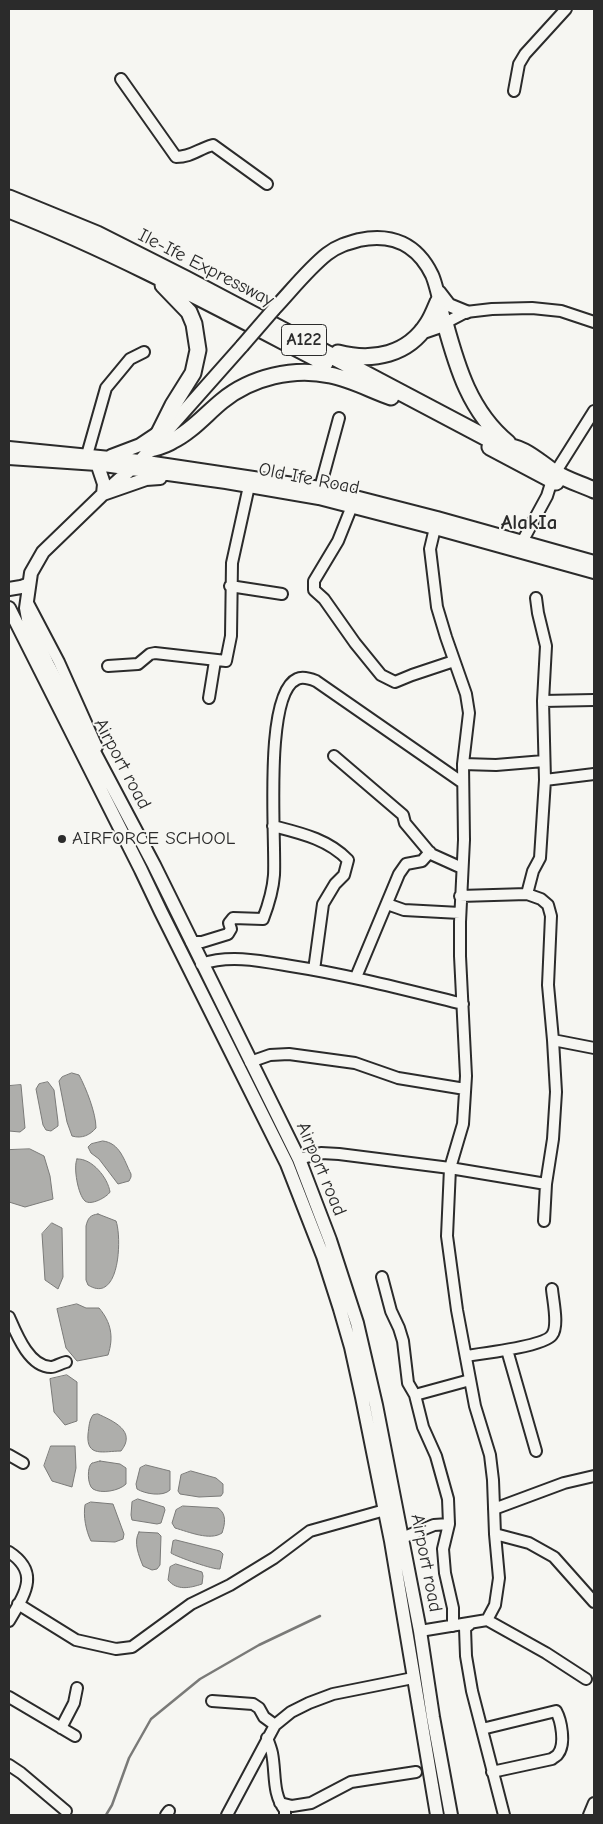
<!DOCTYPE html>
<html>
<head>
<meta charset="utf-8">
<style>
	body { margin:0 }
	#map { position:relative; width:603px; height:1824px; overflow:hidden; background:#f6f6f2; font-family:"Comic Neue",sans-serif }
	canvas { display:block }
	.frame { position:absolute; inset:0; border:10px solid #2b2b2b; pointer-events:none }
</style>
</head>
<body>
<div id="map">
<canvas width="603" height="1824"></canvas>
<div class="frame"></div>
</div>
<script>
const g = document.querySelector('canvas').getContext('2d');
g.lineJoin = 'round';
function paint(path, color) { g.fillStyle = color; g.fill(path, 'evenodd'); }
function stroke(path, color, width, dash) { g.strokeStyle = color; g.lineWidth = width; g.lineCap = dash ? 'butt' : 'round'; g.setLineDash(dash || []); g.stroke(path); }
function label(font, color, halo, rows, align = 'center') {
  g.font = font + ' "Comic Neue",sans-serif'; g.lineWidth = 4; g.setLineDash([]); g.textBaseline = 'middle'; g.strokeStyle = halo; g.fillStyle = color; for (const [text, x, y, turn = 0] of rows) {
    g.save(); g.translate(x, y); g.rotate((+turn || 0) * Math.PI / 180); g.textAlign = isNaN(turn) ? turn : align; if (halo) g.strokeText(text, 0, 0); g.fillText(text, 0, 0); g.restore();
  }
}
const water = new Path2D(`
	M72,1073L79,1075C86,1088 96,1113 96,1128C90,1135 82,1139 72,1136L67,1122L59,1081L62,1077Z
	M48,1082L54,1090L58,1122V1126L51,1131L46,1130L43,1125L36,1089L39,1084Z
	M21,1085L25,1128L20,1132L9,1131V1086Z
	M103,1141C120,1143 124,1160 131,1174V1177L129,1181L118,1184L99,1159L91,1153L88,1147L91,1144Z
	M30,1149L44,1156L50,1176L53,1199L25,1207L9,1202V1150Z
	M77,1159C92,1158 108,1178 110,1192C107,1197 91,1206 85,1201C78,1195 73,1167 77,1159Z
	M98,1214L116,1221C122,1237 120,1305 88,1285L86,1280V1226C88,1218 90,1215 98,1214Z
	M52,1223L62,1228L63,1277L58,1289L45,1280L42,1234Z
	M77,1304L86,1308H99C111,1322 114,1337 108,1355L77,1361L66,1348L57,1309Z
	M67,1375L77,1382V1421L65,1425L54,1412L50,1379Z
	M98,1414C113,1421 137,1431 121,1451C104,1451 86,1458 88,1434C89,1427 89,1420 93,1415Z
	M51,1446H75L76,1468L72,1487L52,1481L44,1466Z
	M100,1461L120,1464L126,1468V1484C119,1491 101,1494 93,1489C87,1485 87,1466 92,1463C93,1463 99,1461 100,1461Z
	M146,1465L170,1471V1490C163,1497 145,1494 137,1489L136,1484L140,1468Z
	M191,1471L216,1478L223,1484V1493L221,1496L199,1497L180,1494L178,1491L181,1475Z
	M138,1499L164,1507L165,1510L161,1523L157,1524L132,1520L131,1515L132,1502Z
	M91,1502L113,1504L124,1534L123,1539L115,1542L91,1541C86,1531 83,1516 85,1505Z
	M183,1506L218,1508C227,1514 225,1524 222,1533C210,1541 189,1532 175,1528L172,1523L176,1510Z
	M139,1532L158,1533L161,1536L160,1565L157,1569L152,1570L143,1566C139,1556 133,1542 139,1532Z
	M176,1540L220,1551L223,1554L220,1569C214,1570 177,1557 171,1553L173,1541Z
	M176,1564L202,1572L203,1576L202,1584C190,1588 177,1591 168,1580L170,1567Z`);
paint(water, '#aeaeab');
stroke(water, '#7a7a78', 1);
stroke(new Path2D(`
	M106,1815L112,1805L129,1758L151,1719L200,1679L259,1645L320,1616`), '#7a7a78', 2.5);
const minor = new Path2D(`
	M121,79L176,157C192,157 198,149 213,145L267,184
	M514,91L519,64L525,54L566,9
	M445,323L466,312L492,309L532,308L561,311L594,322
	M87,455L106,388L130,359L144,352
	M555,473L594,411
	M320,488L339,418
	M352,506L338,541L314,581V590L324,599L355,643L381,675L395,682L412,675L454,661
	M522,542L547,496L552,480
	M230,586L282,594
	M28,603L59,662L97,747
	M108,666L138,664L150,654L155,653L226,661L231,636L232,563L249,486
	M209,698L215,661
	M543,701L594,700
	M334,756L403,815L405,823L431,854L462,868
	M463,764L496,765L544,761
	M545,780L594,774
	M273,826C300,833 328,839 348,860L344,875L335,884L323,904L314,970
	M527,894L533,871L540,858L545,780L543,701L546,646L538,613L536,598
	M460,896L527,894L541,899L548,905L551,916L548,985L553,1040L556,1092L553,1139L546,1184L544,1221
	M387,904L404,910L460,913
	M191,942H202L228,934L231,929L229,923L233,918L263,919C268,906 273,889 274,875C276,840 263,694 297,679C303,676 311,679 316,681L463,783
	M201,964C230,954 262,961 291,966C349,975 406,990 463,1004
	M356,977L399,874L406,864L422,861L430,852
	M553,1040L594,1048
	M250,1062L270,1055L289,1054L355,1063L398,1078L465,1089
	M299,1159L321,1153L339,1154L450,1168L546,1184
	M382,1277L391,1311L399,1328L403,1341L408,1383L415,1395L423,1427L436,1456L448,1499L449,1524L443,1549L445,1573L453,1608V1626
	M9,1317C16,1333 29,1367 51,1367C55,1367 61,1363 66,1362
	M507,1350L536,1451
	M466,1356C480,1354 545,1346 552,1335C559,1326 553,1301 552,1289
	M415,1395L470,1380
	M9,1455L23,1463
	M494,1509L564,1483L594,1476
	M495,1534L529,1543L554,1557L594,1602
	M402,1538L434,1525L449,1524
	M9,1552C41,1573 24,1595 9,1621
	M18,1604L76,1640L116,1649L132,1647L191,1604L230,1585L274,1558L310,1531L385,1510
	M487,1620L546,1653L586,1679
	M470,1624L465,1628L466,1656L472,1691L504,1815
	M420,1631L487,1620L495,1605L499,1578L495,1534L493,1480L490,1455L475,1406L457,1310L447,1236L450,1168L463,1124L466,1076L460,956V922L464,840L463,764L469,713L466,694L446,637L437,607L430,549L435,528
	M9,1697L75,1736
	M212,1701L253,1704L259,1708L264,1717L275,1725
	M61,1728L74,1703L77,1688
	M482,1729L556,1711C561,1720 566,1744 558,1754C557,1756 554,1757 552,1759L492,1772
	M267,1738C269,1743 271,1748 272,1753C276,1773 272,1794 285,1810V1815
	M9,1765L21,1773L66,1811
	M280,1803L292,1806L311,1803L351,1782L416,1772
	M166,1815L169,1811
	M227,1815L275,1725L291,1712L309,1703L333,1694L413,1678
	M589,1815L594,1803`);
const major = new Path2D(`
	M439,292L449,305L466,312
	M274,309C291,291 308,269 327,254C337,246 348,243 359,240C392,233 417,244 432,275C437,286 441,309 445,323
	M242,346L140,461L103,494L43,552L31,573L26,608L28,619L47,663L154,865L299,1159L330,1240L357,1323L376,1405L420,1631L433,1717L451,1815
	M9,448L140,461L320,488L437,518L594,562
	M111,456L140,445L158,433
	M95,457L104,484L103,494L146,479L160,478
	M9,458L97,464L132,469L226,482L319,498L435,528L594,572
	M9,589L21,587L29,584
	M9,608L141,870L161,912L287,1164L323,1256L340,1309L351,1347L362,1397L391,1541L437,1815`);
const highway = new Path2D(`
	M9,198L97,234L186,279L502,446C522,445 539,462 554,472C566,480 581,484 594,490
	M9,210C118,253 221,309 325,363
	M422,331L445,323C457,367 470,412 508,443
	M338,353C373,362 408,355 428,323C432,317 435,309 438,302
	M490,447L556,482
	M151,449C158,447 166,445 172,441C191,432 206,414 222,401C251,377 294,367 330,375C351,379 371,390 391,397
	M151,449L173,405L193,373L198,350L194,324L189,312L163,285`);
stroke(minor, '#2b2b2b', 14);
stroke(major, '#2b2b2b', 16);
stroke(highway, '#2b2b2b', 19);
stroke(minor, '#f6f6f2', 10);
stroke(major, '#f6f6f2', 12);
stroke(highway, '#f6f6f2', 15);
const majorBridge = new Path2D(`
	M242,346L274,309`);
stroke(majorBridge, '#2b2b2b', 16, []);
stroke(majorBridge, '#f6f6f2', 12);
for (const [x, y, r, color] of [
	[62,839,5,"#2b2b2b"]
]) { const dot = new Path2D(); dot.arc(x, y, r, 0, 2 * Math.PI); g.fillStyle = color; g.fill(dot); stroke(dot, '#f6f6f2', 2); }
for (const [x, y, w] of [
	[304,340,45]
]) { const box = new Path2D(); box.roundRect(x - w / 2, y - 15.5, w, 31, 4); g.fillStyle = '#f6f6f2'; g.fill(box); stroke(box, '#2b2b2b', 1); }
label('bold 18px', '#2b2b2b', null, [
	["A122",304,340]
]);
label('19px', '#2b2b2b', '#f6f6f2', [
	["Ile-Ife Expressway",206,268,27],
	["Old Ife Road",309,479,11],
	["Airport road",122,764,62],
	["Airport road",321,1169,67],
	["Airport road",426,1563,79]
]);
label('19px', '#2b2b2b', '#f6f6f2', [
	["AIRFORCE SCHOOL",72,839]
], 'left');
label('bold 21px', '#2b2b2b', '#f6f6f2', [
	["AlakIa",529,523]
]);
</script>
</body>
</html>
